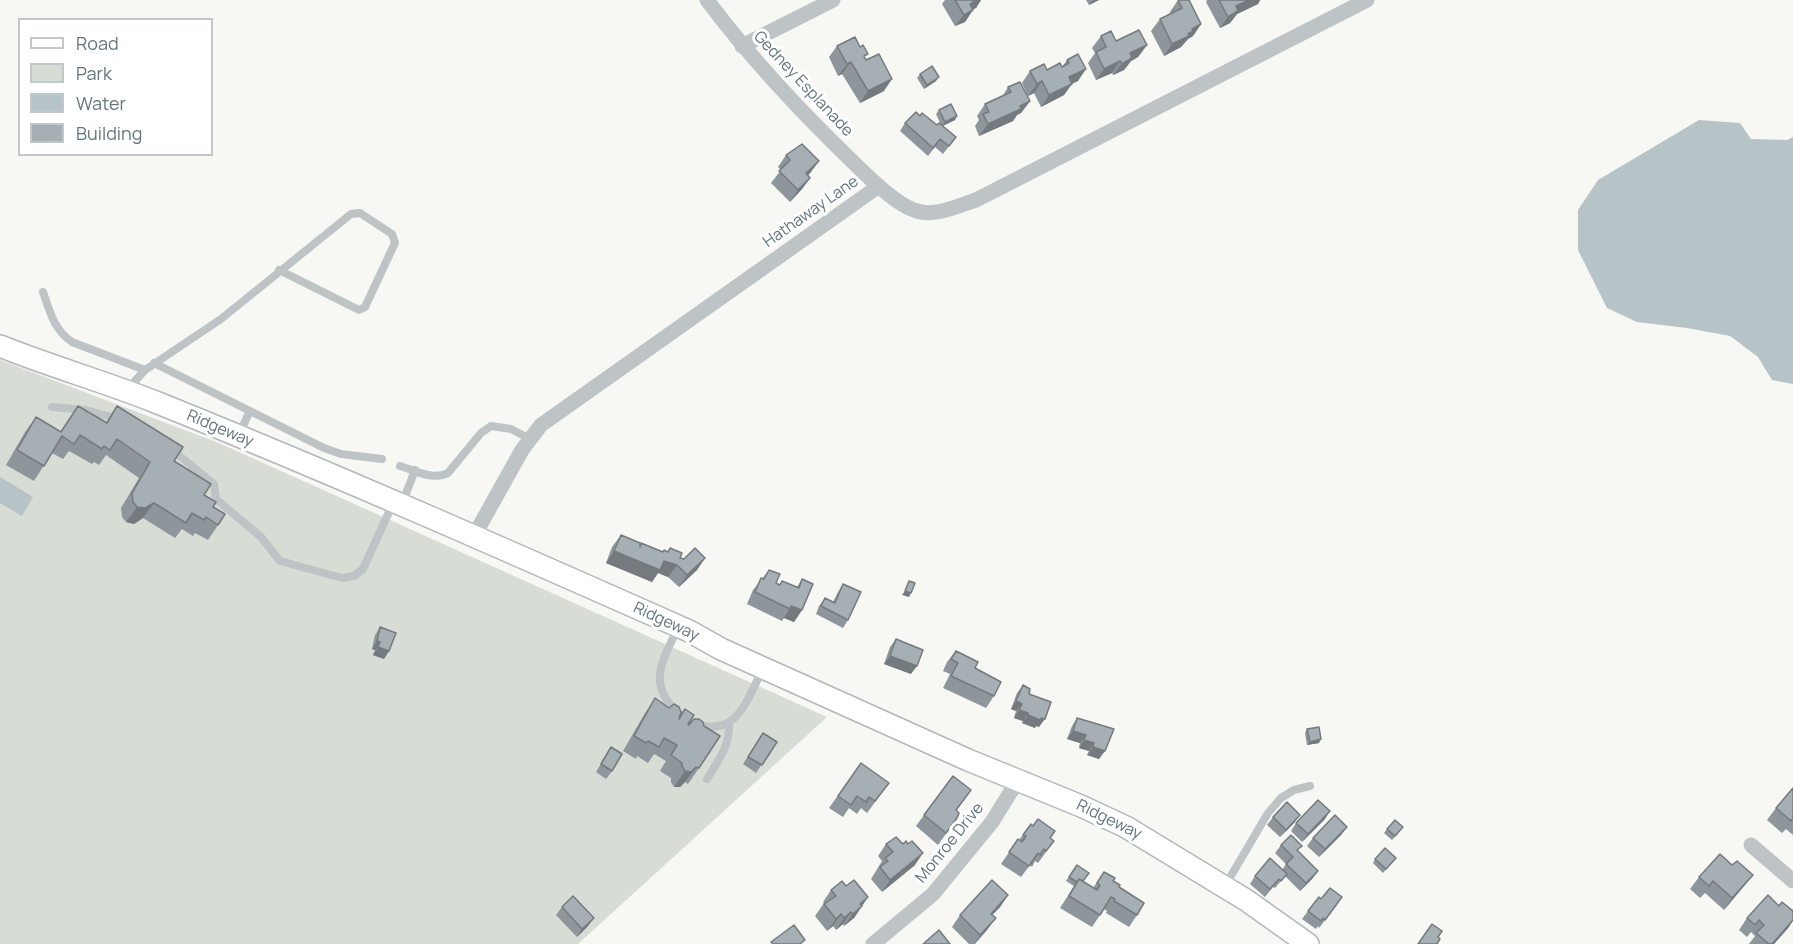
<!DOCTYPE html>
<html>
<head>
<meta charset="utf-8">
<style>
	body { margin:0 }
	#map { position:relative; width:1793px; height:944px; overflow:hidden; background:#f7f7f4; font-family:Manrope,sans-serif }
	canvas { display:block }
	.legend { position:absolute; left:18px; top:18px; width:195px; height:138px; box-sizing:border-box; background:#fff; border:2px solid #c1c8cb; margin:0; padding:8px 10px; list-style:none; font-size:18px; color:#63757e }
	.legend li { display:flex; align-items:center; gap:12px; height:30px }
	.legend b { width:30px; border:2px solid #c1c8cb }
</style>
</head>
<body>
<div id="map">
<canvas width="1793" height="944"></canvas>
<ul class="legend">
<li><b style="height:8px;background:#fff"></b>Road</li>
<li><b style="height:16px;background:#d7dcd4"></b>Park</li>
<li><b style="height:16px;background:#b6c3c7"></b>Water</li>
<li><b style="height:16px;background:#a5afb4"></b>Building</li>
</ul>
</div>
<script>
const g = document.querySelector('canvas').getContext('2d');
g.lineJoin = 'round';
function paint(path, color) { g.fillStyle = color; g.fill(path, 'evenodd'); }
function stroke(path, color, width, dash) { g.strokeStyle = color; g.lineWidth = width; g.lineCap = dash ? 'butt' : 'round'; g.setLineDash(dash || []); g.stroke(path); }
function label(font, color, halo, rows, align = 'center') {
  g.font = font + ' Manrope,sans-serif'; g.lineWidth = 6; g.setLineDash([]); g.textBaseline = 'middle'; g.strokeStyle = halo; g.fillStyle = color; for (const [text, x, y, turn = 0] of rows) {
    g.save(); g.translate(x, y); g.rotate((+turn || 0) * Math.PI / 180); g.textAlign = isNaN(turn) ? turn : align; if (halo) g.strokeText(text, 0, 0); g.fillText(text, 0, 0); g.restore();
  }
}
paint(new Path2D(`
	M0,360L219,443L827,717L578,944H0Z`), '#d7dcd4');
paint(new Path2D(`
	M1699,120L1740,123L1751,139L1787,140L1793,137V384L1772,380L1758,357L1730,336L1687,328L1637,322L1607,308L1578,250V210L1598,180Z
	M0,477L33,497L22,516L0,503Z`), '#b6c3c7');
const secondary = new Path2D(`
	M0,346C52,367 106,382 158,403C337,475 513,553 689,631L721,649L968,760L1081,806L1126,827L1246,900L1308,944`);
stroke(secondary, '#b1b7bb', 24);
stroke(new Path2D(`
	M43,292C50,312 54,330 72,342L145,370
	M154,363L324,448L341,454L382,459
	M127,390L145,370L221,319L351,214L360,213L392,234L395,243L365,307L359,310L279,270
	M52,407L86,410L119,419
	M239,434L250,411
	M171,449L214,484L216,499L261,537L280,561L342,578L354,576L363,569L393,503
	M400,466C414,470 433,481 448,473L481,433L491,426L511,429L530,439
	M402,504L415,470
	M678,627C663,661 646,683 678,713
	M696,724C738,738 747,698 763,669
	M707,779C718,761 730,746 729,724
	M1225,886L1268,813L1281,798L1294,790L1310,786`), '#bec3c6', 8);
stroke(new Path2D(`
	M707,0C752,60 799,110 853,162C867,176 896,204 914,210C934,218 957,206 976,200L1367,0
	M742,46L833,0
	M474,536L522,450L541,425L879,186
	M1751,845L1793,881
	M873,944L933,894L992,822L1018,780`), '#bec3c6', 15);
stroke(secondary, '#fff', 21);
paint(new Path2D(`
	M945,0H981L976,8L973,9L965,22L955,26L942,4Z
	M1086,0H1099L1089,5Z
	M1178,0L1201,24L1193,36L1188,39L1181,47L1164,56L1151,31L1160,19L1171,14L1170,12Z
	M1207,0H1260L1258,4L1237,14L1230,23L1220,28L1206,2Z
	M1101,36L1116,41L1147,45L1138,57L1131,61L1124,70L1113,75L1112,73L1096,80L1088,63L1095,53L1092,48Z
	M837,46L865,58L884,91L860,103L842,74L838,76L829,57Z
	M1067,60L1078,81L1072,83L1064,95L1041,107L1034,93L1028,96L1022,83L1030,71L1047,70L1062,67Z
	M920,74L936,81L924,89L917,78Z
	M1008,87L1030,101L1021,113L1017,115L1013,121L979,136L975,126L979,120L977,116L985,104L1002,97Z
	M939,110L955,120L943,126L956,137L943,154L935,147L928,156L900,131L905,123L920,116L937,125H941L936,114Z
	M786,155L811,172L808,175L810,178L802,189L790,202L771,183L781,170L778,167Z
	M78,406L106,423L117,406L174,461L204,495L213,507L218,525L208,540L195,533L193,536L182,529L175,538L143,518L134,524L126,522L122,517L121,508L139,478L106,455L99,465L94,462L92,464L69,451L63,459L52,453L34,481L6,465L25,432L36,417L60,432Z
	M621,535L640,546L641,543L663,552H668L670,548L680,558L684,559L705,558L697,570L679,587L668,577L658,573L652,582L606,563L612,547Z
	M769,570L776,583L779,585L782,581L797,587L802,579V610L794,622L784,618L782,621L747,604L753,590Z
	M843,584L848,620L843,628L816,614L819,606L825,598L833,602L838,592Z
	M380,627L384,659L373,655L375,650L372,649L375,635Z
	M896,639L911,674L884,664L890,647Z
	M956,651L975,668L994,696L986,708L943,688L950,674L943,671L947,662Z
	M1023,685L1029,694L1039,727L1036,726L1035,728L1022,723L1023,721L1014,718L1016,711L1011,709L1017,693Z
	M655,698L688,724L699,768L688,784L685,782L680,787H674L671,782V778L660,771L666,761L654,754L648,763L637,756L636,759L623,751L645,713Z
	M1077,718L1114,729L1099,759L1087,755L1089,751L1079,748L1080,743L1067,739L1072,726Z
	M1307,729L1319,743L1307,745L1305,733Z
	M763,733L777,742L756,773L743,764Z
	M611,747L612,771L606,779L596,772Z
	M861,763L881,794L867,813L861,808L857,814L849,808L843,817L829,808Z
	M1793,788V835L1786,829L1782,833L1767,820L1776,808Z
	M956,811L957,818L938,845L916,826L924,815Z
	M1273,817L1294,823L1280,837L1267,825Z
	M1325,819L1302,842L1291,831L1296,823Z
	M1031,824L1054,841L1038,863L1035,861L1032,867L1030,865L1021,877L1001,864L1018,839L1019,840Z
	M1347,827L1341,835L1319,857L1307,846L1313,838Z
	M1387,829L1400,831L1392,840L1384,833Z
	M886,844L915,865L882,892L871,879L882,861L878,856Z
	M1281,845L1298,851L1318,871L1312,879L1300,891L1285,876L1275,888L1273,887L1265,897L1250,884L1255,876L1282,870L1286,864L1275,853Z
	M1396,858L1383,873L1373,863L1375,859Z
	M1077,865L1083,881L1093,888L1104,872L1119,887L1137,915L1129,927L1106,913L1107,911L1104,909L1092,927L1060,908L1074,886L1066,881Z
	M1732,865L1753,875L1744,886L1724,910L1705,893L1700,898L1690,889L1699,877Z
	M846,886L868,897L854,918L844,926L843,924L836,930L833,926L827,931L815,916L824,903L823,902L831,890Z
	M1008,895L1000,907L992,915L987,930L975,944H969L952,927L960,915Z
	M1321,899L1337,905L1319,928L1318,926L1316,929L1302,919L1308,911Z
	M1779,906L1789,927L1774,944H1749L1755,936L1751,932L1747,937L1739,930L1747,918Z
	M562,907L588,926L577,937L556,915Z`), '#8e969b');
paint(new Path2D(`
	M975,0H981L976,8L963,14L970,4Z
	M1094,0H1099L1089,5L1092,1Z
	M1249,0H1260L1258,4L1237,14L1230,23L1220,28L1236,6Z
	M973,10L965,22L955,26L964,15Z
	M1201,24L1193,36L1188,39L1181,47L1164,56L1172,44L1192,29Z
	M1147,45L1138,57L1131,61L1124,70L1113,75L1130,53Z
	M1120,61L1112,73L1096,80L1104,69Z
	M851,62L842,74L838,76L847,64Z
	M1086,69L1078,81L1061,89L1069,77Z
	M939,77L936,81L924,89L927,85Z
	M892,79L884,91L860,103L868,91Z
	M1042,81L1034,93L1028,96L1037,84Z
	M1072,84L1064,95L1041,107L1049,95Z
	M1030,101L1021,113L1017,115L1013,121L979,136L988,124Z
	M957,116L955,120L942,126L945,122Z
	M819,161L811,172L798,185L806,173Z
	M810,178L802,189L790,202L798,190Z
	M154,503L143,518L134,524L126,522L137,507Z
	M614,551L664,561L677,565L668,577L658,573L652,582L606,563Z
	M705,558L697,570L679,587L687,575Z
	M905,591L911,593L909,597L902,595Z
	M791,606L802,610L794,622L784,618Z
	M377,641L380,642L375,650L372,649Z
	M378,647L389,651L384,659L373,655Z
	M890,656L917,666L911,674L884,664Z
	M1016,701L1022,704L1016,711L1011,709Z
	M1019,710L1028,713L1023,721L1014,718Z
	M1028,715L1041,718L1045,719L1039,727L1036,726L1035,728L1022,723Z
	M1073,731L1086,735L1080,743L1067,739Z
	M1321,739L1319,743L1307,745L1310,742Z
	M1084,740L1094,743L1089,751L1079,748Z
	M1093,747L1105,751L1099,759L1087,755Z
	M696,767L685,782L680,787H674L685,771Z
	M1330,811L1325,819L1302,842L1308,834Z
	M1300,815L1294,823L1280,837L1286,830Z
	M1347,827L1341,835L1319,857L1325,849Z
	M923,853L915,865L882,892L890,880Z
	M1318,871L1312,879L1300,891L1306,883Z
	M1753,875L1744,886L1724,910L1732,898Z
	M1008,895L1000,907L982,926L991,914Z
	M868,897L854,918L844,926L860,904Z
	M851,912L843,924L836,930L844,918Z
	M841,914L833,926L827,931L836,919Z
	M594,918L588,926L577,937L582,929Z
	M996,918L987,930L974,944L980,935Z
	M1793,920L1789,927L1774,944H1772Z`), '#747a7e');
const building = new Path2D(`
	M955,0H976L970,4L973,10L964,15Z
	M1178,0H1189L1201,24L1192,29L1193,31L1188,34L1189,36L1172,44L1160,19L1182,8Z
	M1219,0H1249L1236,6L1238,11L1228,17Z
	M1139,30L1147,45L1130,53L1132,58L1122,64L1120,61L1104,69L1096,52L1106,47L1101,36L1111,31L1116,41Z
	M855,37L860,47L863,45L868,54L864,56L866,60L879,54L892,79L868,91L851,62L847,64L837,46Z
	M1078,54L1086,69L1069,77L1072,84L1049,95L1042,81L1037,84L1030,71L1044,64L1047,70L1060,63L1062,67L1069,63L1067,60Z
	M932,66L939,77L927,85L920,74Z
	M1020,82L1030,101L1020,106L1021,109L988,124L983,114L989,112L985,104L1011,92L1008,87Z
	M951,104L957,116L945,122L939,110Z
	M916,112L920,116L922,113L937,125L939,123L956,137L949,146L940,139L933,148L905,123Z
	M802,144L819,161L806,173L810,178L798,190L779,171L790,160L786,155Z
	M78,406L107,423L117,406L183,447L174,461L211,484L204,495L216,502L213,507L225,514L218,525L206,517L204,520L192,513L186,523L154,503L145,508L137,507L133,502L132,493L150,462L117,439L110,450L104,446L102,449L80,435L74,444L62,436L44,466L17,450L36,417L61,432Z
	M621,535L640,543V547L641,543L663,552L664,550L668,552L670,548L682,553L680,558L684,559L695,548L705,558L687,575L677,565L664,561L660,570L614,551Z
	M769,570L780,574L776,583L780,585L782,581L799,588L802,579L813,584L802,610L791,606L790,609L755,592L761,578L764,579Z
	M909,581L915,583L911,593L905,591Z
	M843,584L861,592L848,620L821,606L825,598L835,603Z
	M380,627L396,633L389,651L378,647L380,642L377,641Z
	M896,639L923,650L917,666L890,656Z
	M956,651L978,662L975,668L1001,682L994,696L951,676L958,663L951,659Z
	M1023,685L1030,689L1029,694L1051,702L1045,719L1041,718L1040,720L1028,715V713L1019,710L1022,704L1016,701Z
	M655,698L669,708L674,704L679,707L681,712L679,719L685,709L694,715L688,724L689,725L694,719H699L703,722L704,726L720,736L699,768L696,767L691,772L685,771L682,766V763L671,755L677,745L664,738L659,747L648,741L646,743L634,736Z
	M1077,718L1114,729L1105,751L1093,747L1094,743L1084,740L1086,735L1073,731Z
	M1319,727L1321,739L1310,742L1307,729Z
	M763,733L777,742L762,765L748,757Z
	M611,747L622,754L612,771L601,764Z
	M861,763L889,783L875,801L869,797L866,802L857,796L851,805L838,796Z
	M953,776L971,790L956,810L959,813L957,818L946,833L924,815Z
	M1793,788V818L1791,821L1776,808Z
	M1318,800L1330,811L1308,834L1296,823Z
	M1287,802L1300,815L1286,830L1273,817Z
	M1335,815L1347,827L1325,849L1313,838Z
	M1038,819L1055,831L1050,838L1054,841L1046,851L1044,849L1040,855L1038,853L1029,866L1009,852L1018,839L1022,842L1026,836L1023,835L1031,824L1033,826Z
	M1395,820L1403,827L1395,836L1387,829Z
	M1291,835L1302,846L1297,850L1318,871L1306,883L1286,864L1293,857L1281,845Z
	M896,837L903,844L906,841L908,844L912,841L923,853L890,880L880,867L888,861L885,858L893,852L886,844Z
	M1385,848L1396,858L1386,869L1375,859Z
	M1720,854L1732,865L1737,861L1753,875L1732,898L1713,881L1709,886L1699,877Z
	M1270,858L1287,874L1281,881L1279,879L1270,889L1255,876Z
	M1077,865L1089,873L1083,881L1079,879L1077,882L1069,877Z
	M1104,872L1115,878L1113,881L1120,885L1119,887L1144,903L1137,915L1114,901L1115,899L1111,897L1100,915L1069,896L1079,879L1097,890L1100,885L1097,883Z
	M854,880L868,897L860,904L862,906L853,914L851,912L844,918L841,914L836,919L824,904L836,896L831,890L842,881L846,886Z
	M992,880L1008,895L991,914L996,918L980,935L960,915Z
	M1330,888L1342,897L1325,920L1323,918L1321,921L1308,911L1319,897L1321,899Z
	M1768,895L1779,906L1782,902L1793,911V920L1772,944H1769L1756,933L1764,925L1759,920L1755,925L1747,918Z
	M573,896L594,918L582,929L562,907Z
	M1432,924L1442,931L1438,937L1440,939L1437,944H1418Z
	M794,925L805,940L800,944H773L771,942Z
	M939,930L950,944H923Z`);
paint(building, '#a5afb4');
stroke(building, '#747a7e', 1.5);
label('16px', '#63757e', '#fff', [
	["Gedney Esplanade",803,84,47],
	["Hathaway Lane",811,212,-35],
	["Ridgeway",220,429,23],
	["Ridgeway",666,622,25],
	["Ridgeway",1109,820,26],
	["Monroe Drive",950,843,-51]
]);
</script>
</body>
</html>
